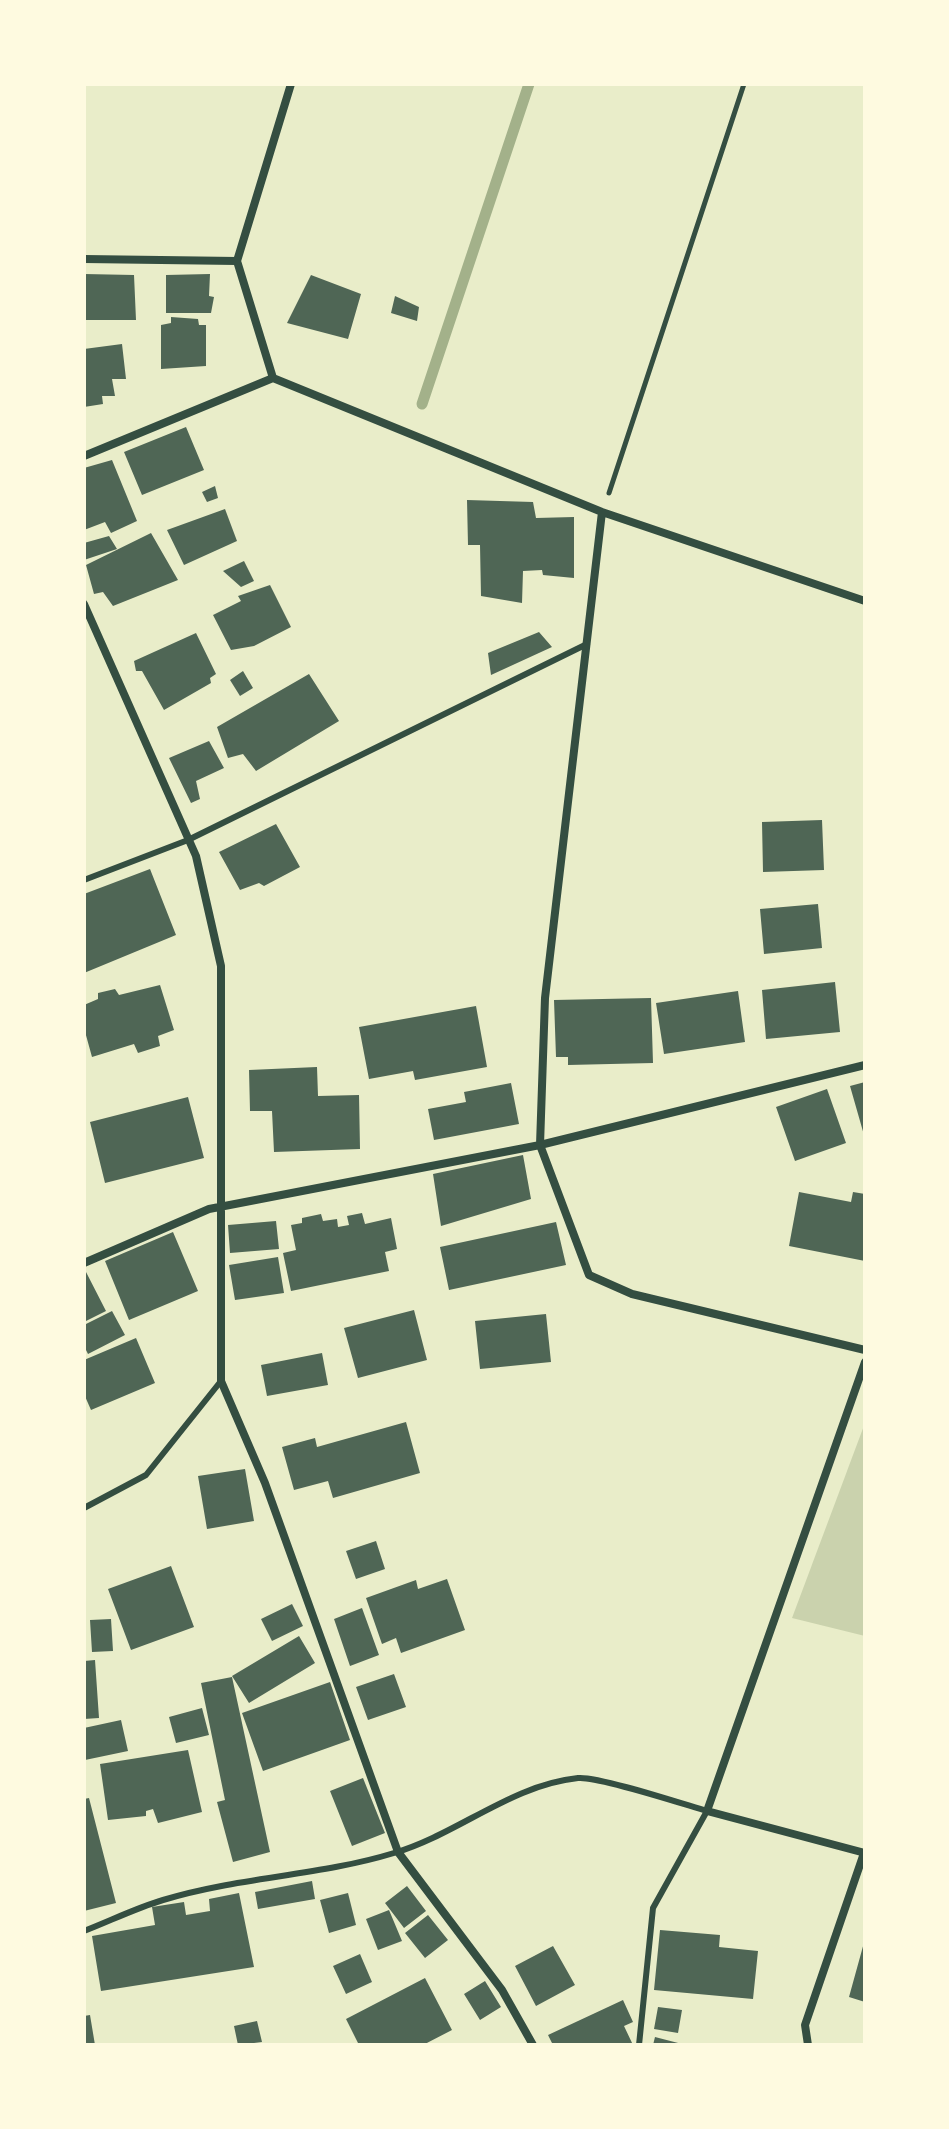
<!DOCTYPE html>
<html>
<head>
<meta charset="utf-8">
<style>
	body { margin:0 }
	#map { position:relative; width:949px; height:2129px; overflow:hidden; background:#e9edc9; font-family:"Space Grotesk",sans-serif }
	canvas { display:block }
	.frame { position:absolute; inset:0; border:86px solid #fefae0; pointer-events:none }
</style>
</head>
<body>
<div id="map">
<canvas width="949" height="2129"></canvas>
<div class="frame"></div>
</div>
<script>
const g = document.querySelector('canvas').getContext('2d');
g.lineJoin = 'round';
function paint(path, color) { g.fillStyle = color; g.fill(path, 'evenodd'); }
function stroke(path, color, width, dash) { g.strokeStyle = color; g.lineWidth = width; g.lineCap = dash ? 'butt' : 'round'; g.setLineDash(dash || []); g.stroke(path); }
paint(new Path2D(`
	M865,1423V1636L792,1618Z`), '#cad2ad');
stroke(new Path2D(`
	M422,404L529,84`), '#a3b18a', 11);
paint(new Path2D(`
	M84,274L134,275L136,320H84Z
	M210,274L209,296L214,297L211,313H166V275Z
	M311,275L361,294L348,339L287,323Z
	M395,296L419,307L417,321L391,313Z
	M171,317L198,319L199,325H206V366L161,369V325L171,323Z
	M122,344L126,379H112L115,396H102L103,404L84,407V349Z
	M186,427L204,470L142,495L124,452Z
	M112,460L137,521L111,533L105,522L84,530V468Z
	M215,486L218,498L207,502L202,492Z
	M467,500L533,502L536,518L574,517V578L543,575L542,570L523,571L522,603L481,596L480,545H468Z
	M225,509L237,541L184,565L167,530Z
	M151,533L178,580L113,606L103,592L94,594L86,565Z
	M109,536L117,549L84,560V543Z
	M244,561L254,581L241,587L223,571Z
	M270,585L291,627L254,646L231,650L213,615L241,601L238,596Z
	M539,632L552,647L491,675L488,653Z
	M196,633L216,674L210,678L211,683L164,710L142,671H136L134,661Z
	M243,671L253,688L240,696L230,680Z
	M309,674L339,721L256,771L243,754L228,758L217,727Z
	M209,741L224,768L196,781L200,799L191,803L169,758Z
	M822,820L824,870L763,872L762,822Z
	M276,824L300,867L264,886L259,883L240,890L219,852Z
	M150,869L176,935L84,973V894Z
	M818,904L822,948L764,954L760,909Z
	M835,982L840,1032L766,1039L762,990Z
	M160,985L174,1030L158,1036L160,1046L138,1053L134,1044L92,1057L84,1028V1005L98,999V993L115,989L119,995Z
	M738,991L745,1042L664,1054L656,1003Z
	M651,998L653,1063L568,1065V1057H556L554,1000Z
	M476,1006L487,1067L415,1080L413,1071L369,1079L359,1027Z
	M317,1067L318,1096L359,1095L360,1149L274,1152L272,1111H250L249,1070Z
	M865,1082V1134L864,1135L850,1086Z
	M511,1083L519,1124L434,1140L428,1109L466,1102L464,1092Z
	M827,1089L846,1143L795,1161L776,1107Z
	M188,1097L204,1158L105,1183L90,1122Z
	M523,1155L531,1199L441,1226L433,1174Z
	M799,1192L851,1202L853,1192L865,1194V1261L789,1246Z
	M362,1213L365,1224L391,1218L397,1249L385,1252L389,1271L291,1291L283,1253L296,1250L291,1225L302,1223V1218L321,1214L323,1221L337,1219L338,1227L349,1225L347,1216Z
	M276,1221L279,1249L230,1253L228,1225Z
	M556,1222L566,1265L449,1290L440,1247Z
	M173,1232L198,1291L129,1320L105,1261Z
	M278,1257L284,1293L235,1300L229,1265Z
	M86,1272L106,1311L84,1322V1273Z
	M414,1310L427,1360L358,1378L344,1328Z
	M112,1311L125,1335L88,1354L84,1346V1325Z
	M546,1314L551,1362L480,1369L475,1321Z
	M136,1338L155,1383L91,1410L84,1394V1360Z
	M322,1353L328,1385L267,1396L261,1365Z
	M406,1422L420,1473L333,1498L328,1481L294,1490L282,1447L315,1438L317,1447Z
	M245,1469L254,1521L207,1529L198,1476Z
	M376,1541L385,1569L356,1579L346,1551Z
	M171,1566L194,1627L131,1650L108,1589Z
	M447,1579L465,1630L401,1653L396,1638L382,1644L366,1598L416,1580L418,1589Z
	M292,1604L303,1626L272,1641L261,1619Z
	M362,1608L379,1655L350,1666L334,1619Z
	M111,1619L113,1651L92,1652L90,1620Z
	M299,1636L315,1663L249,1703L232,1676Z
	M95,1660L99,1718L84,1719V1661Z
	M394,1674L406,1707L368,1720L356,1687Z
	M232,1677L270,1852L233,1862L217,1802L225,1800L201,1683Z
	M330,1682L350,1740L263,1771L242,1713Z
	M202,1708L209,1735L176,1743L169,1717Z
	M121,1720L128,1751L85,1760L84,1728Z
	M188,1750L202,1812L158,1823L153,1809L146,1811V1816L108,1820L100,1764Z
	M363,1778L385,1833L352,1846L330,1791Z
	M89,1798L116,1903L84,1911V1799Z
	M312,1881L315,1899L258,1909L255,1892Z
	M407,1886L426,1911L404,1928L385,1903Z
	M239,1893L254,1967L101,1991L92,1936L155,1925L152,1907L184,1902L186,1915L210,1911L209,1899Z
	M348,1893L356,1925L329,1933L320,1900Z
	M389,1910L402,1941L378,1950L366,1919Z
	M428,1915L448,1940L425,1958L405,1933Z
	M660,1930L720,1935L719,1947L758,1951L753,1999L654,1990Z
	M865,1939V2002L849,1997Z
	M553,1946L575,1985L536,2006L515,1966Z
	M360,1954L372,1982L346,1994L333,1966Z
	M425,1978L452,2030L423,2045H359L346,2019Z
	M485,1981L501,2007L480,2020L464,1994Z
	M623,2000L633,2022L624,2026L633,2045H553L548,2035Z
	M658,2007L682,2010L678,2033L654,2029Z
	M90,2015L95,2045H84V2016Z
	M257,2021L262,2042L238,2045L234,2026Z
	M655,2037L682,2044V2045H653Z`), '#4f6655');
stroke(new Path2D(`
	M609,493L744,84`), '#344e41', 5);
stroke(new Path2D(`
	M84,880L188,840L587,644
	M84,1508L146,1475L221,1381
	M84,1931C110,1921 136,1908 163,1900C238,1877 319,1876 394,1853C458,1834 511,1785 578,1778C598,1776 683,1804 707,1811L653,1908L639,2045`), '#344e41', 6);
stroke(new Path2D(`
	M84,259L237,261
	M273,378L237,261L291,84
	M84,456L273,378L602,512L865,601
	M602,512L545,998L540,1145L589,1275L632,1294L865,1350
	M84,604L196,856L221,966V1381L265,1483L398,1852L502,1990L533,2045
	M84,1263L209,1209L540,1145L865,1065
	M865,1362L707,1811L865,1853
	M808,2045L805,2025L864,1853`), '#344e41', 8);
</script>
</body>
</html>
